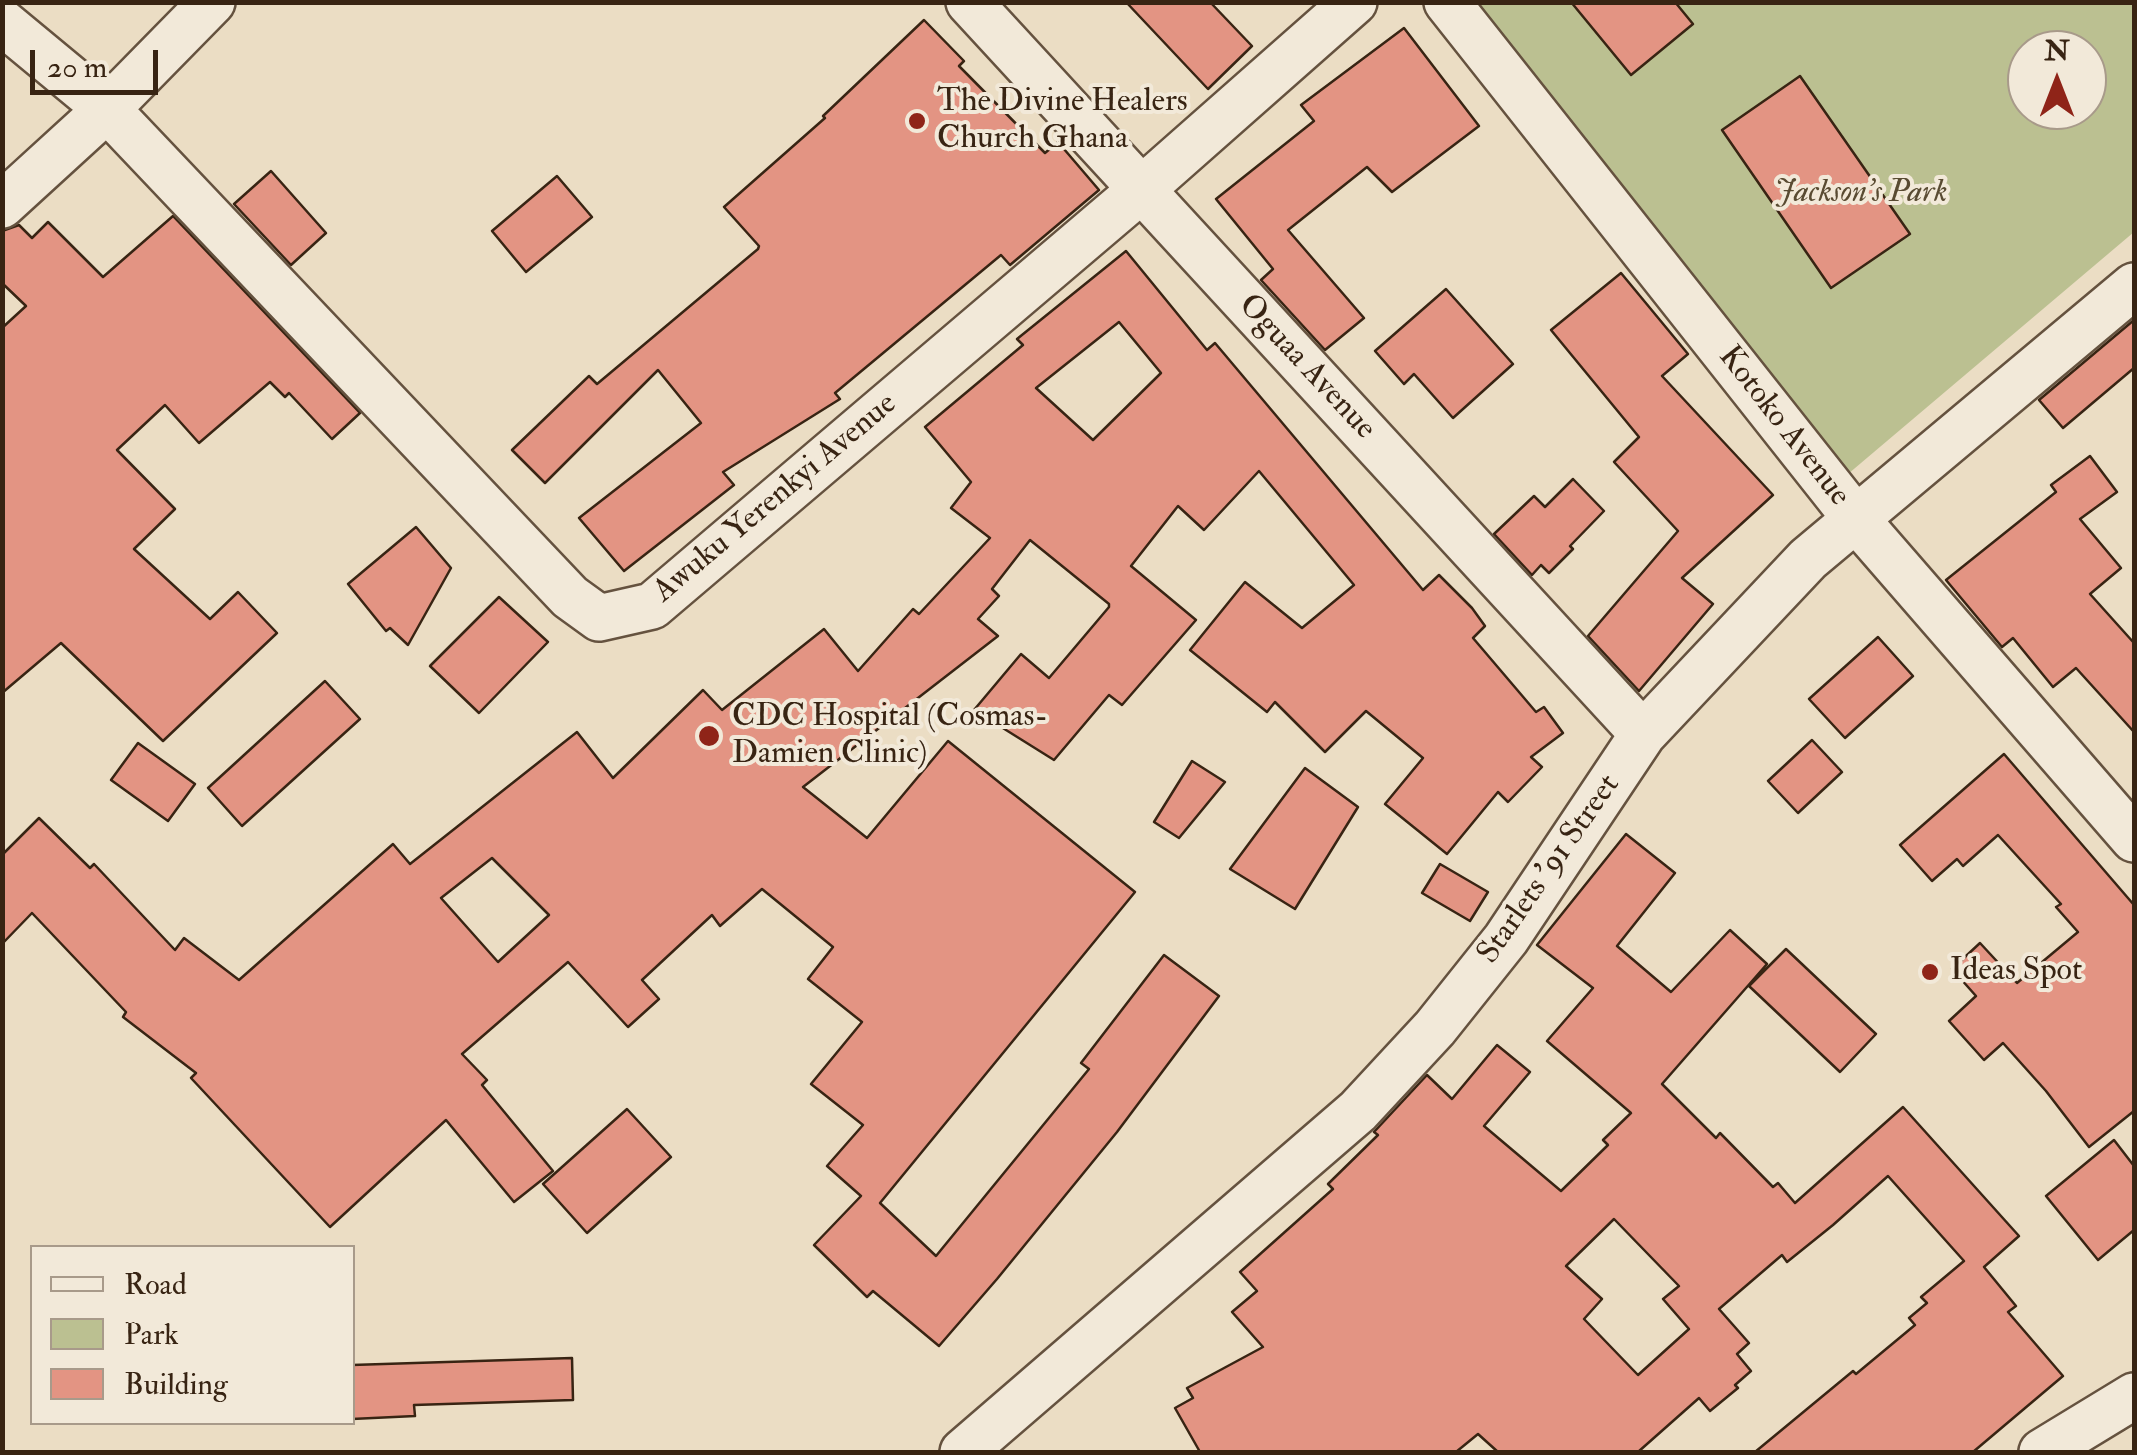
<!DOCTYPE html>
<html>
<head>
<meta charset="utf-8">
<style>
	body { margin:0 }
	#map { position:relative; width:2137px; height:1455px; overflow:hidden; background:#ebddc4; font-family:"IM FELL Double Pica",serif }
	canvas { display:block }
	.frame { position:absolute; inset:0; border:5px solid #382413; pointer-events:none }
	.legend { position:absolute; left:30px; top:1245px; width:325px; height:180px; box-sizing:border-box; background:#f2e9d9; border:2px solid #a89a8a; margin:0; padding:12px 18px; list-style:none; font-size:30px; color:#382413 }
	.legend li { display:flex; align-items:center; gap:20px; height:50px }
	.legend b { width:50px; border:2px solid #a89a8a }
	.north { position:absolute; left:2007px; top:30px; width:100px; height:100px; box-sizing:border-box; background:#f2e9d9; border:2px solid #a89a8a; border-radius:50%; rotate:0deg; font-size:28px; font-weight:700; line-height:40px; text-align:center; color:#382413 }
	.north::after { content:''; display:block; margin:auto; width:35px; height:45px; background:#8f2418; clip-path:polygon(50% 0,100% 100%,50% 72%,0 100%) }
	.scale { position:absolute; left:30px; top:50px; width:128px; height:45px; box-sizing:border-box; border:5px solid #382413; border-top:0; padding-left:12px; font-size:30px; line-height:35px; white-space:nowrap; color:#382413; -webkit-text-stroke:8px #f2e9d9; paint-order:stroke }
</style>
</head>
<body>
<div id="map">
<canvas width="2137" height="1455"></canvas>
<div class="frame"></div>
<ul class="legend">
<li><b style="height:12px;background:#f2e9d9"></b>Road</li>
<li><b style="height:28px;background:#bbc091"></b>Park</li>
<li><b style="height:28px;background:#e39483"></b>Building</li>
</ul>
<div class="north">N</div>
<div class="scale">20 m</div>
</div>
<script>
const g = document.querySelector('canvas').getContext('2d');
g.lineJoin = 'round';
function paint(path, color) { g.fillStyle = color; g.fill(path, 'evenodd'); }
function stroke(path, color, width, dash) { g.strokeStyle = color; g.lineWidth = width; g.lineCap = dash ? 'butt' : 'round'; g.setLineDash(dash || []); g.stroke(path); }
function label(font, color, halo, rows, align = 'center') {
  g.font = font + ' "IM FELL Double Pica",serif'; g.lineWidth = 8; g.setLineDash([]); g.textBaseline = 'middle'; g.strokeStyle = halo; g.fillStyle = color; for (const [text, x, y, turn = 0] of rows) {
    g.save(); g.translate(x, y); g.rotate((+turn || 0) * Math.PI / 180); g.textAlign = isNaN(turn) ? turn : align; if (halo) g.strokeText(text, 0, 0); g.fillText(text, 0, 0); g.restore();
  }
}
paint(new Path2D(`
	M1469,3H2134V232L1848,474ZM2027,50H2087V110H2027Z`), '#bbc091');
const building = new Path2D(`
	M1126,2H1210L1252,46L1208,89Z
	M1571,2H1675L1693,24L1631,75Z
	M924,20L964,61L959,66L1045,153L1058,142L1099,190L1010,265L1001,255L835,393L840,399L723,472L734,485L624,571L579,518L701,423L658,370L545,483L512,450L589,376L597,384L758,249L759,246L724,207L825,118L823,116Z
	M1404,28L1479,126L1392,192L1367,167L1288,230L1364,318L1325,350L1261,280L1273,269L1216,199L1314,121L1301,105Z
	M1800,76L1910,234L1831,288L1722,130Z
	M271,171L326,233L291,265L234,204Z
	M557,176L592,217L526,272L492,231Z
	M173,216L360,413L332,439L289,393L285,397L270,382L199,443L165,405L117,450L175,509L134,549L210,619L238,592L277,633L163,741L61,643L2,693V328L26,306L2,283V231L19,225L32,238L48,222L103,277Z
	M1126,251L1207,350L1215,343L1423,590L1439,575L1472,608L1485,626L1473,638L1536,712L1544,707L1563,733L1531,757L1542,767L1508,802L1498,792L1447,854L1385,804L1423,758L1366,711L1325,752L1275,702L1267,712L1190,650L1245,582L1302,628L1354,585L1259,471L1204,530L1178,506L1131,566L1196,620L1122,705L1109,695L1054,760L974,710L1021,654L1049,678L1109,607V604L1030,540L992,589L999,596L978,619L998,636L803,787L867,838L948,741L1135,892L880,1203L936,1256L1089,1069L1081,1063L1164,955L1219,996L1117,1132L997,1279L939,1346L873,1291L867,1297L814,1245L861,1196L827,1166L863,1125L811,1084L862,1022L808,979L833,947L762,889L720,926L712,915L642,980L659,999L628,1027L568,962L462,1054L487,1080L482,1085L553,1171L514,1202L446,1120L330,1227L191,1078L196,1073L123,1017L126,1012L32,913L2,944V855L39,818L90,868L94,864L175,950L184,938L239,980L393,844L410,864L577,732L613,778L703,690L722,710L824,629L858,671L913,609L919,614L990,538L951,508L971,482L925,427L1023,345L1017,339ZM1119,322L1161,373L1093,440L1036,388ZM492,858L549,915L498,962L441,898Z
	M1621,273L1688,354L1662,376L1773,495L1682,578L1713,604L1639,691L1588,636L1678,531L1614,462L1639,437L1551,330Z
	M1446,289L1513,364L1453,418L1414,374L1404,384L1375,351Z
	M2134,320V368L2063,428L2039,400Z
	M2090,456L2117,492L2080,519L2121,568L2090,594L2134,643V732L2076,668L2053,687L2013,638L2002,647L1946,580L2056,492L2051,485Z
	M1573,479L1604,511L1570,546L1573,549L1549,573L1541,565L1532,575L1494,534L1534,496L1545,507Z
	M416,527L451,568L408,645L390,628L386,631L348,584Z
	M499,597L548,642L479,713L430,666Z
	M1878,637L1913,676L1845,738L1809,699Z
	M325,681L360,719L242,826L208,788Z
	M1812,740L1842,772L1798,813L1768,781Z
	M138,743L195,784L168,821L111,780Z
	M2004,754L2134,905V1111L2089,1147L2046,1091L2003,1043L1984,1060L1949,1021L1976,996L1952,969L1980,943L2017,983L2078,932L2056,907L2061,904L1998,835L1963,866L1957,859L1932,881L1900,845Z
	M1192,761L1225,782L1179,838L1154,822Z
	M1305,768L1358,807L1295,909L1230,869Z
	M1626,834L1675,873L1617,946L1671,992L1730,930L1767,964L1662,1084L1716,1138L1720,1133L1773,1187L1778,1183L1795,1203L1903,1107L2019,1236L1984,1267L2016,1306L2008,1312L2063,1376L1973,1452H1755L1853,1371L1856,1374L1915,1325L1909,1318L1927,1303L1921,1297L1964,1261L1888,1176L1833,1225L1787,1262L1782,1255L1719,1309L1749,1343L1737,1354L1751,1371L1735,1385L1738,1388L1710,1411L1699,1398L1638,1452H1498L1478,1434L1456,1452H1200L1175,1408L1193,1398L1187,1388L1263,1347L1232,1312L1257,1291L1240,1272L1333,1189L1328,1184L1378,1135L1374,1132L1427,1075L1452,1099L1497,1045L1530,1072L1484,1126L1561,1191L1608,1145L1603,1140L1631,1113L1547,1041L1593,988L1537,945ZM1614,1219L1679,1286L1663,1299L1689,1329L1638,1375L1584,1319L1602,1299L1566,1266Z
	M1440,864L1488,892L1470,921L1422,893Z
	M1786,949L1876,1034L1840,1072L1749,986Z
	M627,1109L671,1157L587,1233L543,1184Z
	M2114,1140L2134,1166V1230L2098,1260L2046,1196Z
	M572,1358L573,1400L414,1405L415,1416L352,1419V1365Z`);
paint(building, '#e39483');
stroke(building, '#382413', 2.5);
const street = new Path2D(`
	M969,2L1643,734
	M1447,2L1856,519L2134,839
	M2,22L107,109L570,597L599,618L652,606L1141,190L1354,2
	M2,205L107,109L212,2
	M963,1452L1358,1111L1435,1028L1506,939L1643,734L1808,559L2134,286
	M2042,1452L2134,1396`);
stroke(street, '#65523f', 50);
stroke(street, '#f2e9d9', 45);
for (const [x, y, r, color] of [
	[917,121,10,"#8f2418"],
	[709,736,12,"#8f2418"],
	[1930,972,10,"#8f2418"]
]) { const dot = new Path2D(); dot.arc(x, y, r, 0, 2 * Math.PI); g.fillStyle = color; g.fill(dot); stroke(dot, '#f2e9d9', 4); }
label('32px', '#382413', '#f2e9d9', [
	["The Divine Healers",937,103],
	["Church Ghana",937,140],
	["CDC Hospital (Cosmas-",732,718],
	["Damien Clinic)",732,755],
	["Ideas Spot",1950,972]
], 'left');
label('italic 32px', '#594b32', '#f2e9d9', [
	["Jackson's Park",1861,194]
]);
label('32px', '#382413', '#f2e9d9', [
	["Oguaa Avenue",1306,368,47],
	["Kotoko Avenue",1783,427,52],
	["Awuku Yerenkyi Avenue",776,499,-40],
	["Starlets '91 Street",1550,870,-55]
]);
</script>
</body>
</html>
